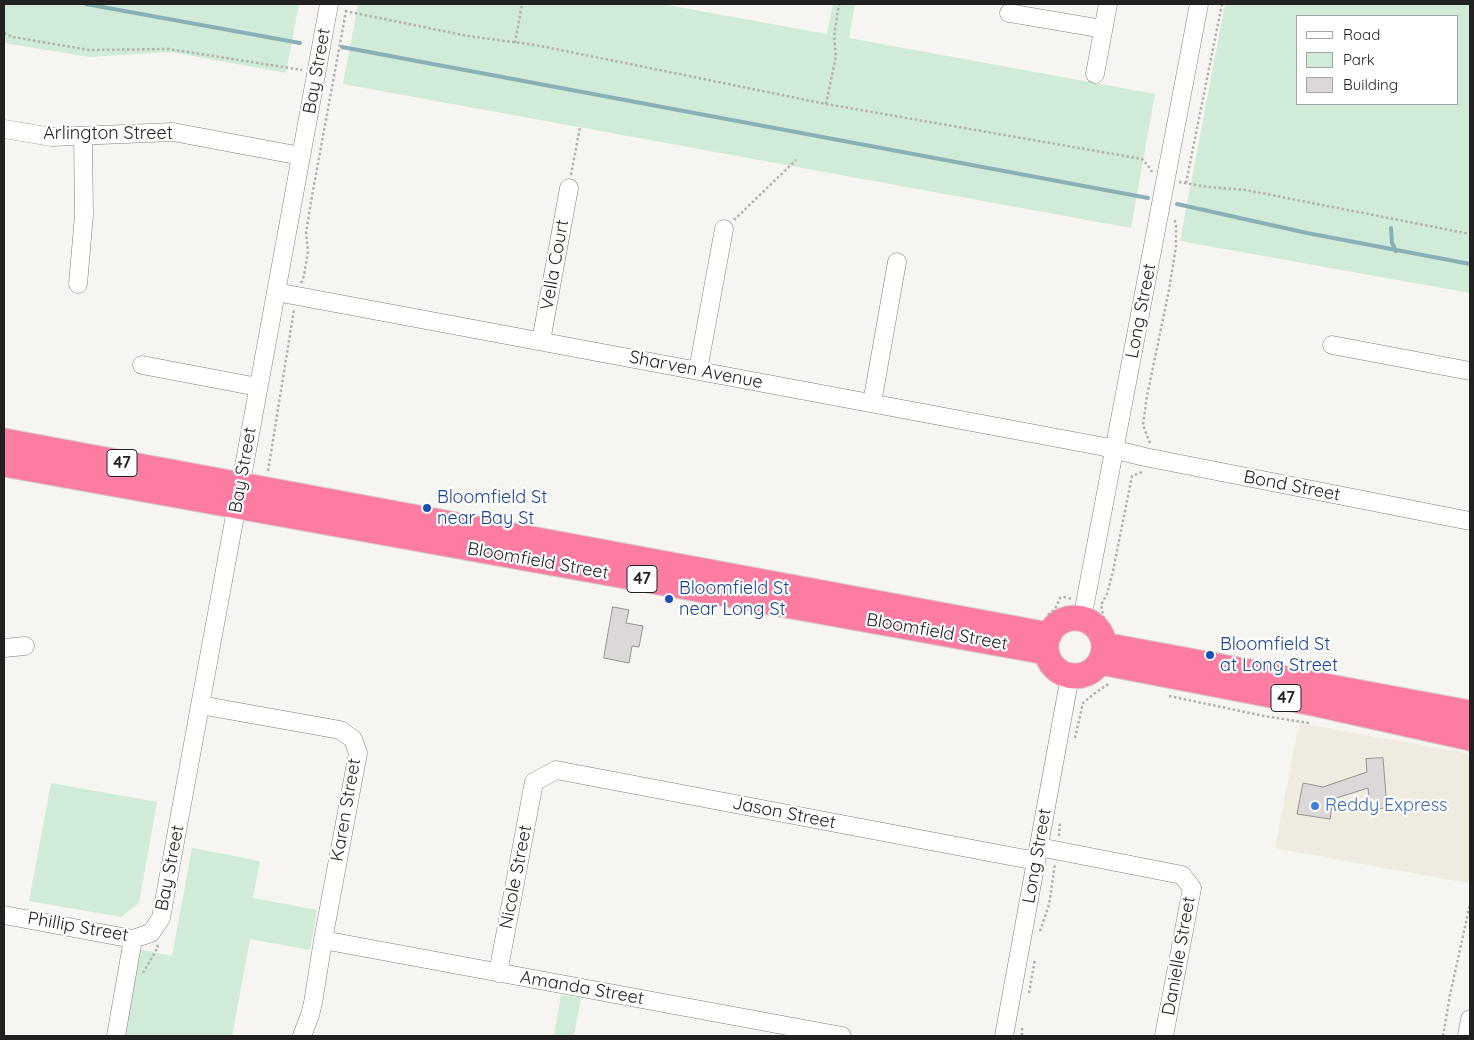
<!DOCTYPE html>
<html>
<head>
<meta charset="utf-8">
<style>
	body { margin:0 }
	#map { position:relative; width:1474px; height:1040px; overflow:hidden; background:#f7f5f2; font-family:Quicksand,sans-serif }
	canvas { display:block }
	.frame { position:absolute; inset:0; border:5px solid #222120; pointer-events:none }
	.legend { position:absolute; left:1296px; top:15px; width:162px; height:90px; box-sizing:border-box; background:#fff; border:1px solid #a7a6a6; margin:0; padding:6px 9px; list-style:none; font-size:15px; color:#222120 }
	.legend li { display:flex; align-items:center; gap:10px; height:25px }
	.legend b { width:25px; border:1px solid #a7a6a6 }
</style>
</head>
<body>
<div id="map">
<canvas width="1474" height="1040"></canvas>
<div class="frame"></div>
<ul class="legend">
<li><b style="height:6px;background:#fff"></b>Road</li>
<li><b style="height:14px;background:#d0ebd7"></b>Park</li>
<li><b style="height:14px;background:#dcd8da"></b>Building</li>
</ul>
</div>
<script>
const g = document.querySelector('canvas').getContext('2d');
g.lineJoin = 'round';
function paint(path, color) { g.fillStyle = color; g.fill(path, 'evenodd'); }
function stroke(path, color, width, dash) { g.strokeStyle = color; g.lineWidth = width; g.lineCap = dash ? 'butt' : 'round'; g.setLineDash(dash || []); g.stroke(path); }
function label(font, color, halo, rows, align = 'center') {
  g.font = font + ' Quicksand,sans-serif'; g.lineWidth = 4.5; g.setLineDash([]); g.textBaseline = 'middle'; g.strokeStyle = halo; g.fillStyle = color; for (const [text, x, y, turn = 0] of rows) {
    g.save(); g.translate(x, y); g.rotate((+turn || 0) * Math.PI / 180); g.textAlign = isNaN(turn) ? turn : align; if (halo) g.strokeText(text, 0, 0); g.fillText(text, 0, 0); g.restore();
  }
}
paint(new Path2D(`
	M1299,723L1470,754V869L1468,883L1275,848Z`), '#efebe0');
paint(new Path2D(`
	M4,4H299L286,73L171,52L90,57L10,44L4,42Z
	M358,4H662L827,34L833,4H855L849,38L1155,94L1131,228L343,84Z
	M1225,4H1470V293L1180,241ZM1458,16V104H1298V16Z
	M51,783L157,802L139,903L121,917L29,901Z
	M192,848L260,861L253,898L317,910L310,950L250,939L232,1036H121L138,949L172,956Z
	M561,995L581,998L574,1036H554Z`), '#d0ebd7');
stroke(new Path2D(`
	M86,4L300,43
	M342,47L1148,198
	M1177,204L1307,233L1470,264
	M1391,228L1392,243L1396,251`), '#89b0b6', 4);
const building = new Path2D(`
	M613,607L629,610L626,623L643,626L639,647L632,646L629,663L604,658Z
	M1383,758L1387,808L1370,809L1368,788L1333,799L1330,819L1297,814L1303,783L1323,787L1367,772L1366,759Z`);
paint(building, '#dcd8da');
stroke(building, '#969294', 1);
const minor = new Path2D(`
	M1009,13L1103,29
	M1095,74L1108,4
	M4,129L52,137L173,132L301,156
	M78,284L84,215L83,136
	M276,292L1100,446L1145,457L1470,521
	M541,341L569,188
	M1332,345L1470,371
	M142,365L258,387
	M698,370L724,229
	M872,403L897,262
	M1082,619L1199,4
	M4,648L25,646
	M200,705L340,730L353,739L358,753L323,940L313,1003L310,1015L302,1036
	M1039,847L1182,875L1192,888L1164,1036
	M4,915L133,939L151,933L161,918L329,4
	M323,940L842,1036
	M498,973L534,782L556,770L1036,861
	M116,1036L133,939
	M1004,1036L1070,676
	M1467,1036L1470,1019`);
const highway = new Path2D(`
	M4,441L1049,635
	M4,464L1046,652
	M1046 647a29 29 0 1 1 58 0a29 29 0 1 1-58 0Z
	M1104,645L1470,713
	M1100,662L1317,704L1470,738`);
stroke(minor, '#807f7c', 19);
stroke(highway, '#d3d3d2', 27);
stroke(new Path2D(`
	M345,11L468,36L535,45L630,64L826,104L1142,159L1149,167L1152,172
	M4,33L13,37L89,50L169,49L302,70
	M515,43L522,4
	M826,104L836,56L834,36L839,4
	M571,175L580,127
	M1179,182L1208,187L1246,190L1470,234
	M1186,183L1222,4
	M734,220L796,160
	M301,283L304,276L308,251L306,233L312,196L346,11
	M1150,443L1143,425L1147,396L1169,290L1176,246V225L1174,218
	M268,471L294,310
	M1048,615L1055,609L1060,598L1064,597L1072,599
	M1109,627L1104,619L1101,605L1107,594L1113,571L1132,476L1142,472
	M1169,696L1264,716L1309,723
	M1075,738L1083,703L1095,693L1110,683
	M1059,836L1060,822
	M1040,931L1049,905L1055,864
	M143,973L158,947L157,945
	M1029,993L1035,959
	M1022,1028V1036
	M1443,1036L1450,995L1470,904`), '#b3b1af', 2.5, [2.5, 2.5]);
stroke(minor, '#fff', 18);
stroke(highway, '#fc7ca2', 25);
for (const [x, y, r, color] of [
	[427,508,5,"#1a4fb4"],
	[669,599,5,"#1a4fb4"],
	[1210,655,5,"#1a4fb4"],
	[1315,806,5,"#3f7fe0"]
]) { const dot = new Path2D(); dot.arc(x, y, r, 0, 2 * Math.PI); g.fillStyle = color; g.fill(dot); stroke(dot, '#fff', 2); }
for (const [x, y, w] of [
	[122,463,30],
	[642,579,30],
	[1286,698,30]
]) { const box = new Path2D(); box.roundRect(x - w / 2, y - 13.5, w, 27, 4); g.fillStyle = '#fff'; g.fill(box); stroke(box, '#222120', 1); }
label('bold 16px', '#222120', null, [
	["47",122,463],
	["47",642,579],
	["47",1286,698]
]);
label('18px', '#222120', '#fff', [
	["Bay Street",317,71,-80],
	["Arlington Street",108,134],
	["Vella Court",555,265,-80],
	["Long Street",1141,311,-79],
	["Sharven Avenue",696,370,11],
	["Bay Street",243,470,-80],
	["Bond Street",1292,486,11],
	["Bloomfield Street",538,561,10],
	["Bloomfield Street",937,632,10],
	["Karen Street",346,810,-80],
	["Jason Street",784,813,11],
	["Long Street",1037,856,-80],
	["Bay Street",170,868,-79],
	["Nicole Street",516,877,-79],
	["Phillip Street",78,927,10],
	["Danielle Street",1179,956,-80],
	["Amanda Street",582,988,10]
]);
label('18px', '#164399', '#fff', [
	["Bloomfield St",437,498],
	["near Bay St",437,519],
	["Bloomfield St",679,589],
	["near Long St",679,610],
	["Bloomfield St",1220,645],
	["at Long Street",1220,666]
], 'left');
label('18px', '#366cbe', '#fff', [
	["Reddy Express",1325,806]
], 'left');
</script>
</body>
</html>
